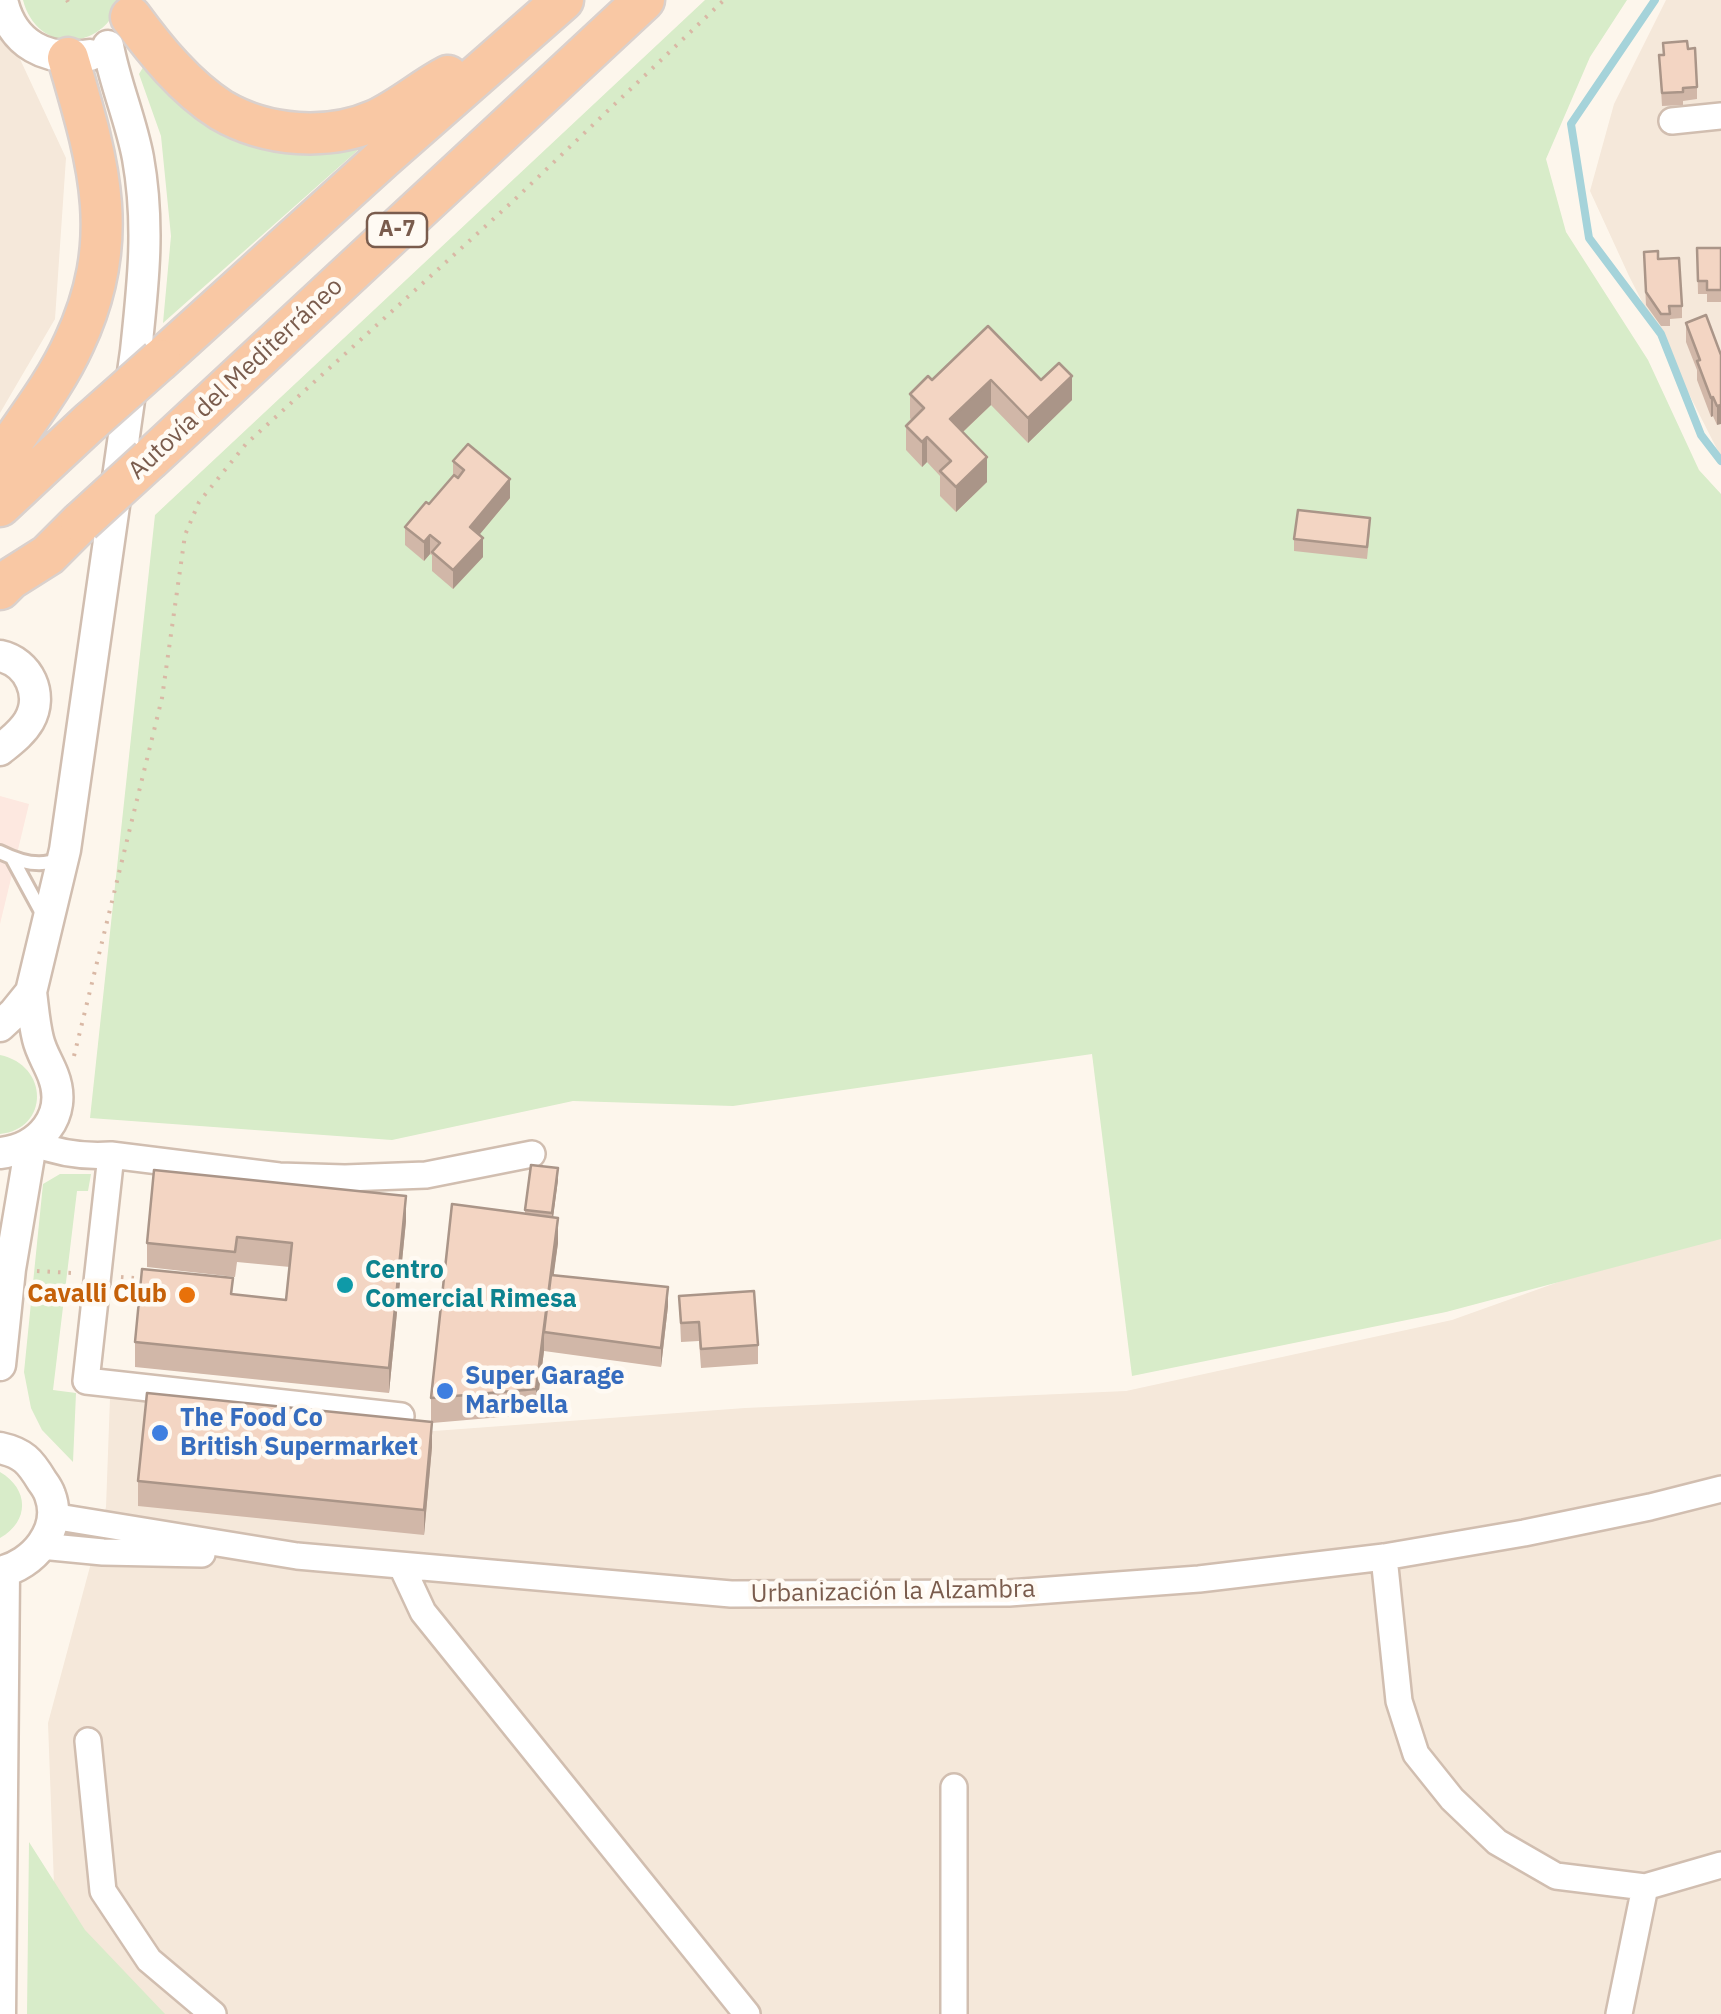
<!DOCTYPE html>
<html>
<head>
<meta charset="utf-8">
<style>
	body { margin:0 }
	canvas { display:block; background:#fdf6ec }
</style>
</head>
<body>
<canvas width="1721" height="2014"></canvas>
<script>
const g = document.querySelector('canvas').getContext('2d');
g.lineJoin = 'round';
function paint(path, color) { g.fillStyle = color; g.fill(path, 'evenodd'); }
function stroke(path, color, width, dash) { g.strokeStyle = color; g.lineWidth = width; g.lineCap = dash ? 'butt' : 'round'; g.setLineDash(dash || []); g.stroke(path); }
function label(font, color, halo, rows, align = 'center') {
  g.font = font + ' "IBM Plex Sans",sans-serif'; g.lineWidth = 9; g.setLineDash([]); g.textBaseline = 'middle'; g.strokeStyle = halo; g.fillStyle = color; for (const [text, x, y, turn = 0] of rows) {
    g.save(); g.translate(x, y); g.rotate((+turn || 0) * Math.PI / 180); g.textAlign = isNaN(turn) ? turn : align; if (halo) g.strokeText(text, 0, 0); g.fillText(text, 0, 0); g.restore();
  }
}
paint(new Path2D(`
	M1666,0H1721V457L1629,276L1590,191L1614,104Z
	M0,16L66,158L55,319L0,413Z
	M1721,1224V2014H118L57,1966L48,1723L106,1507L110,1398L407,1433L745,1408L1126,1391L1452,1320Z`), '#f5e8da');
paint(new Path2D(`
	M0,796L29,804L0,924Z`), '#fde8e0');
paint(new Path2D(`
	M23,0H121C102,53 37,54 23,0Z
	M705,0H1627L1590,57L1546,159L1566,232L1648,360L1699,470L1721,494V1239L1446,1312L1132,1376L1092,1054L733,1106L573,1101L392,1140L90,1118L155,515Z
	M147,61L203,109L375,135L163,323L171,236L161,136L139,74Z
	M0,1055C49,1065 50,1129 0,1134Z
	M60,1174H91L88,1191H77L53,1390L76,1393L73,1462L42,1430L31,1408L24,1372L43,1184Z
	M0,1472C29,1489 30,1521 0,1538Z
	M29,1842L85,1930L165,2014H27Z`), '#d8ecc9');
stroke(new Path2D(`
	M1655,0L1571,124L1589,238L1661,334L1701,435L1721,461`), '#a5d3da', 8);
const service = new Path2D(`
	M0,852C18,861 41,869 59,858
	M12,858L44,917`);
const minor = new Path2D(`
	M1672,121L1721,116
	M33,1143C58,1153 84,1157 111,1155
	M401,1416L86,1381L111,1155L279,1176L345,1178L426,1175L532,1154
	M52,1516L297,1556L731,1594L1009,1593L1199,1579L1384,1557L1524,1533L1650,1507L1721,1489
	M41,1546L103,1552L202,1554
	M1384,1557L1399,1701L1416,1754L1452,1799L1497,1842L1556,1876L1645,1887L1721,1865
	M402,1567L423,1612L747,2014
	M88,1741L103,1891L149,1960L213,2014
	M954,2014V1787
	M1619,2014L1645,1887`);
const tertiary = new Path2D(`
	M2,0C12,45 47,62 90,55
	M0,656C29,662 44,695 29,721C22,733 11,741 0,750
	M0,1026L14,1013L31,992L65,850L136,351C143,285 150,225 138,158C131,120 115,84 108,46
	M0,1153C39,1149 69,1116 53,1075C48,1062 41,1052 38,1039C34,1023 33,1007 31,992
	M0,1365L10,1269L31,1144
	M0,1448C23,1453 30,1461 42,1481C45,1485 48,1489 50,1495C63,1530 33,1565 0,1572
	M0,2014L4,1572`);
const trunk = new Path2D(`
	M131,17C156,51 185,87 221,110C267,137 328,141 376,120C402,108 423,89 448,76
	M160,360L383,158L563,0
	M150,459L644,0
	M0,460C25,422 55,385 74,343C123,239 98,161 68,58
	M0,506L90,422
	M0,589L10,579L48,555L81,522`);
stroke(service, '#d1beb0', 18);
stroke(minor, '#d1beb0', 30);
stroke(tertiary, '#d1beb0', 35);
stroke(trunk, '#dad1cd', 45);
stroke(new Path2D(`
	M67,0L68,2
	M74,1056L162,698L185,535L199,502L246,444L511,203L724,0
	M37,1271L72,1273
	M121,1277L146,1279`), '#d9b8a5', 4, [2.5, 8]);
stroke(service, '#fff', 12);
stroke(minor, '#fff', 25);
stroke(tertiary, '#fff', 30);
stroke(trunk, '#f9c8a4', 40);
const trunkBridge = new Path2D(`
	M90,422L160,360
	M81,522L150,459`);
stroke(trunkBridge, '#dad1cd', 45, []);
stroke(trunkBridge, '#f9c8a4', 40);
paint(new Path2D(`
	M1688,49L1697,87V99L1683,101V105L1662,106L1659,55Z
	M1697,248H1721V302H1707V294H1698Z
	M1658,259L1682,306V318L1670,319V326H1661L1646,305L1644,265Z
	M1686,323L1721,355L1717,425L1713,416L1711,417L1697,380V370L1686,342Z
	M932,380H1041L1072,400L1028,443L991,405L963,432L987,482L956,512L940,496V476L927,462L922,467L906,450V426L911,420L910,418V394Z
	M453,461L510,498L479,535L483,557L453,589L432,571V555L430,554L424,561L405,545V527L429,504L453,476Z
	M1370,530L1367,559L1294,551V539Z
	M558,1180L553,1218L558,1243L553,1276L668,1306L661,1367L544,1351L536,1414L432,1423V1447L424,1535L138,1506V1481L431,1422V1398L525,1214V1210Z
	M406,1221L389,1393L135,1367V1342L233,1294L286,1300L290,1267L237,1262L235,1277L147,1267V1243Z
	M679,1296L758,1345V1364L701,1368L699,1341L681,1342Z`), '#d1b7a8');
paint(new Path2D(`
	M1072,376V400L1028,443V418Z
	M991,380V405L950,444V419Z
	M1713,397V416L1711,417V398Z
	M1721,405V424L1717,425V406Z
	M927,437V462L922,467V442Z
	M987,457V482L956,512V487Z
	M510,479V498L470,546V527Z
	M430,535V554L424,561V542Z
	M483,538V557L453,589V570Z
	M558,1168V1180L552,1225V1213Z
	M406,1196V1221L389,1393V1368Z
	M558,1218V1243L546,1333L544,1332V1351L536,1414V1389Z
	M668,1287V1306L661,1367V1348Z
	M432,1422V1447L424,1535V1510Z`), '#aa9588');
const building = new Path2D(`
	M1687,41L1688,49L1695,48L1697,87L1683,88V92L1662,93L1659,55H1664L1663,43Z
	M1697,248H1721V290H1707V281H1698Z
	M1658,251V259L1679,258L1682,306H1669L1670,314H1661L1646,292L1644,252Z
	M1706,315L1721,355V405L1717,406L1713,397L1711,398L1697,361L1700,360L1686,323Z
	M988,326L1041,380L1059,363L1072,376L1028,418L991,380L950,419L987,457L956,487L940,471L951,461L927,437L922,442L906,426L924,408L910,394L928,376L932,380Z
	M468,444L510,479L470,527L483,538L453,570L432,552L440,543L430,535L424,542L405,527L426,502L429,504L454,475L458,478L464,470L453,461Z
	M1298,510L1370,518L1367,547L1294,539Z
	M531,1165L558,1168L552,1213L525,1210Z
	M154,1170L406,1196L389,1368L135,1342L142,1269L233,1278L231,1294L286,1300L292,1243L237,1237L235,1252L147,1243Z
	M452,1204L558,1218L536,1389L431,1398Z
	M551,1275L668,1287L661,1348L544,1332Z
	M754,1291L758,1345L701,1349L699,1322L681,1323L679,1296Z
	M147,1393L432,1422L424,1510L138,1481Z`);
paint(building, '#f3d5c3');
stroke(building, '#aa9588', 2.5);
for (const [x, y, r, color] of [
	[345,1285,10,"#0f9aa8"],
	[187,1295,10,"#e8710a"],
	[445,1391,10,"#3f7fe0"],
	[160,1433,10,"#3f7fe0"]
]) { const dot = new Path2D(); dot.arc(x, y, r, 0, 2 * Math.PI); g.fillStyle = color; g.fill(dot); stroke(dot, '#fffaf3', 4); }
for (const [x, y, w] of [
	[397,230,60]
]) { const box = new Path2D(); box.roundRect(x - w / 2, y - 17, w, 34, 8); g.fillStyle = '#fffaf3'; g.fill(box); stroke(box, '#7a5c4d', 2.5); }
label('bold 22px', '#7a5c4d', null, [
	["A-7",397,230]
]);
label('25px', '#7a5c4d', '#fffaf3', [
	["Autovía del Mediterráneo",236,379,-43],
	["Urbanización la Alzambra",893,1592,-1]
]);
label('bold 25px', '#0d838f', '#fffaf3', [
	["Centro",365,1271],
	["Comercial Rimesa",365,1300]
], 'left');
label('bold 25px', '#c56008', '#fffaf3', [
	["Cavalli Club",167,1295]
], 'right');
label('bold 25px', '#366cbe', '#fffaf3', [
	["Super Garage",465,1377],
	["Marbella",465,1406],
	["The Food Co",180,1419],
	["British Supermarket",180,1448]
], 'left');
</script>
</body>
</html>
